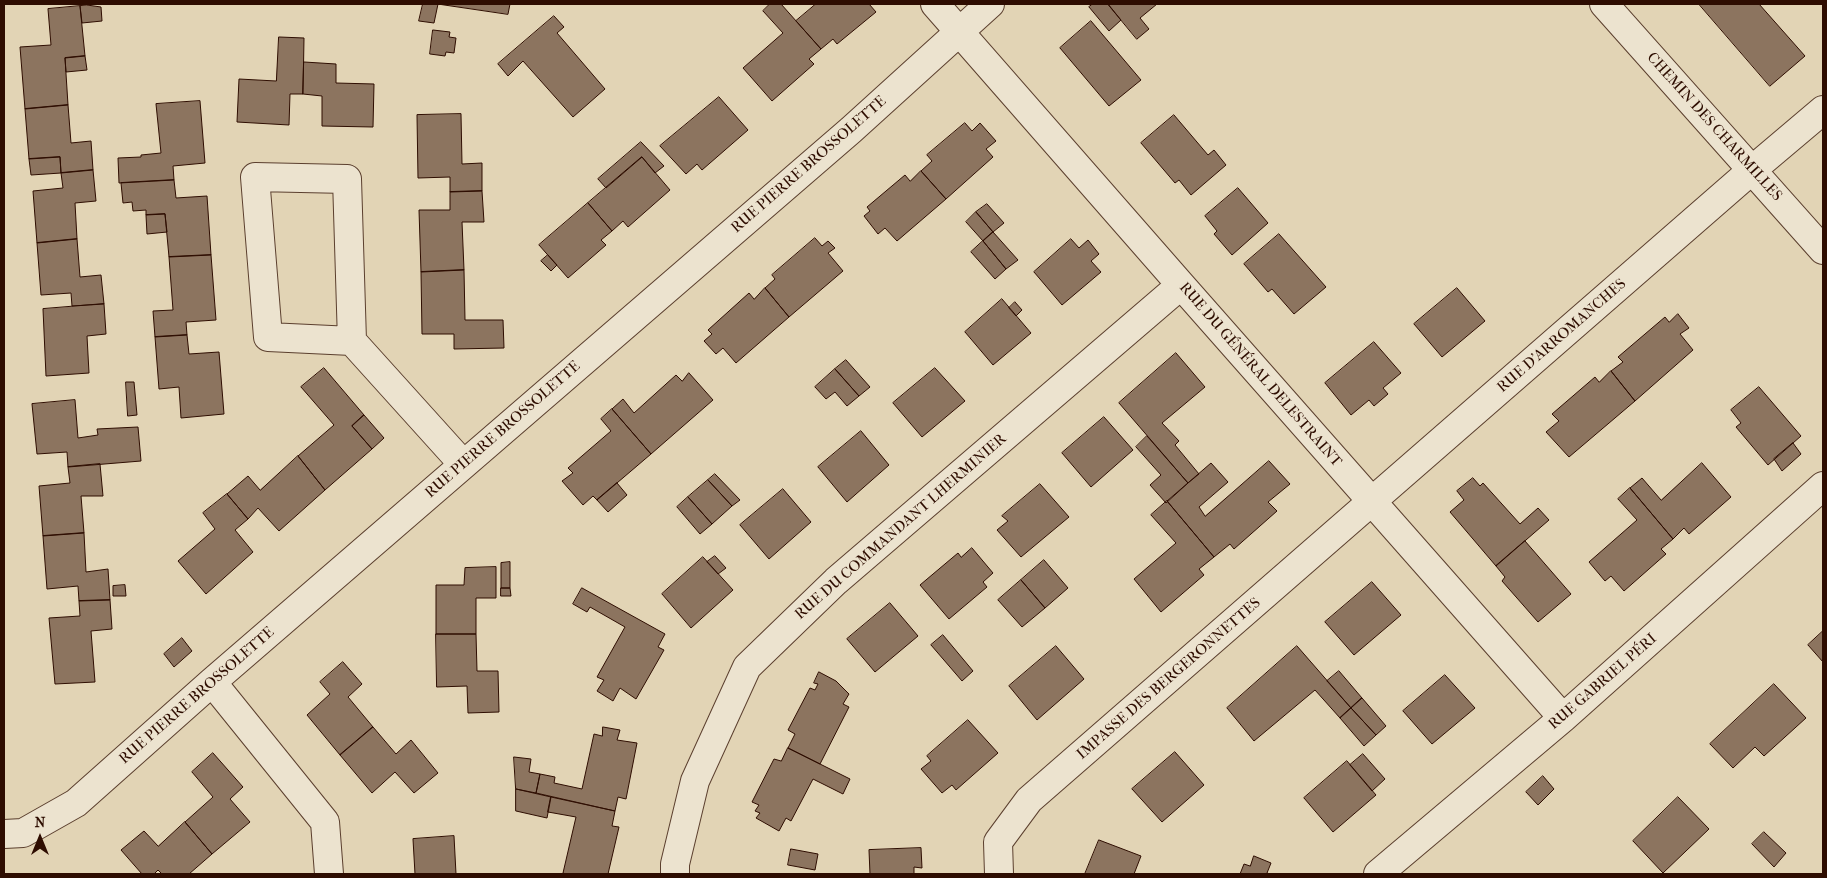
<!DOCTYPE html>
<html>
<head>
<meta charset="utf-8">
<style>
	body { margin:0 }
	#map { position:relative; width:1827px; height:878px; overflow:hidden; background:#e2d4b5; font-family:"IM FELL French Canon",serif }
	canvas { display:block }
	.frame { position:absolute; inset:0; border:5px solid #2e0d01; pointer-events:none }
	.north { position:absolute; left:15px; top:813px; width:50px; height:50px; -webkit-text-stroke:4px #ece3cf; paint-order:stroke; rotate:0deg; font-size:14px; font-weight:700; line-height:20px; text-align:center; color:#2e0d01 }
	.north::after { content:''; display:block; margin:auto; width:18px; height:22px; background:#2e0d01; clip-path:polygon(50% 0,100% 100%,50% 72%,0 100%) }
</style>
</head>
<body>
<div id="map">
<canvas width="1827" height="878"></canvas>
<div class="frame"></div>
<div class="north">N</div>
</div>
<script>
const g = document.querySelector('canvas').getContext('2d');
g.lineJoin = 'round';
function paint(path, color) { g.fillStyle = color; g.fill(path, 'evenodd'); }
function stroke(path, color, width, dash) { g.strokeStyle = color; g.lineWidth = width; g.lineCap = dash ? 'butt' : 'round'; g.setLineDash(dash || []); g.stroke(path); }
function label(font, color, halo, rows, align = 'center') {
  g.font = font + ' "IM FELL French Canon",serif'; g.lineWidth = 4.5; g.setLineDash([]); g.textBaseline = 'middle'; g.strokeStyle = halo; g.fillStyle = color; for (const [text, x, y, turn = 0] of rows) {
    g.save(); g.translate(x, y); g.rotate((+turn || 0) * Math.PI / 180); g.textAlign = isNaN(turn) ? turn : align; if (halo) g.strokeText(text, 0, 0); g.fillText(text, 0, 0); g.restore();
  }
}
const building = new Path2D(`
	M423,4H438L434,23L419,21Z
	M438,4H510L508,14Z
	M770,4H781L821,49L809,59L814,64L772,101L743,68L783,33L763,11Z
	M816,4H869L876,12L837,44L833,39L821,49L796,21Z
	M1093,4H1108L1121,20L1109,31L1089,7Z
	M1108,4H1157L1140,18L1149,29L1137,39Z
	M1699,4H1759L1805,56L1770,86Z
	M87,5L101,7L102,21L82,23L80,6Z
	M80,6L85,56L65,58L68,105L25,109L20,47L51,45L48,9Z
	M554,16L564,27L557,33L605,89L573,117L523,61L508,76L498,64Z
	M1091,21L1141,80L1109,106L1060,48Z
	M433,30L450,32L449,37L456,38L454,53L446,52L445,56L430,54Z
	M279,37L304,38L303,94H290L289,125L237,122L239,79L276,81Z
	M85,56L87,70L66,72L65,58Z
	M304,62L336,64V83L374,84L373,127L322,126V96L303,94Z
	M719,97L748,130L702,170L697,164L686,174L660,146Z
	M200,101L205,163L173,166L174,180L119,183L118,158L141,157V155L161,153L156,104Z
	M68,105L71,143L91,141L93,170L61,173L60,157L29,159L25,109Z
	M461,114L462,164L482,163V191L450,192V177L418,178L417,115Z
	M1174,115L1208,155L1214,150L1226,165L1191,195L1179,180L1175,183L1141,143Z
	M965,123L972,131L980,123L996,141L986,149L993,157L946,199L921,171L932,161L927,155Z
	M641,142L664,166L655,173L642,157L606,188L598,179Z
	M60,157L61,173L31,175L29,159Z
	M642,157L670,190L628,227L623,221L612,231L588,203Z
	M93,170L96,201L75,203L77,239L37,243L33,191L63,188L61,173Z
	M921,171L946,199L897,241L885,228L878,234L864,216L870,211L867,207L905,175L910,181Z
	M174,180L176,198L207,196L211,255L169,257L165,214L146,215V210L133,211L132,202L123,203L121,183Z
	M1238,188L1268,223L1232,255L1214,234L1217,231L1205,216Z
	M482,191L484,222H462L464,270L421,272L419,210H450V192Z
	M588,203L612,231L601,240L606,245L568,278L539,245Z
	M987,204L1004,223L993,232L976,212Z
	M976,212L993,232L983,241L966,222Z
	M165,214L167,232L147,234L146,215Z
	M993,232L1018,260L1006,269L983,241Z
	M1279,234L1326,287L1294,314L1272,289L1268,292L1244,264Z
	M815,238L822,246L828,241L835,248L828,253L843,271L789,317L765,288L775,279L772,275Z
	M77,239L80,277L101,275L104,304L72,306L71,293L41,295L37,243Z
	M1071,239L1079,248L1088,240L1099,254L1091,261L1101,272L1062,305L1034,272Z
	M983,241L1006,269L995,279L971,252Z
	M211,255L216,320L186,322L187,335L155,337L153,311L173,310L169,257Z
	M548,255L557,265L551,271L541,261Z
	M464,270L465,320H503L504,348L454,349V334H422L421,272Z
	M765,288L789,317L736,363L723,348L716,354L704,341L712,334L708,330L749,293L754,299Z
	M1457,288L1485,321L1442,357L1414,324Z
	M1002,299L1031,333L993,365L965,332Z
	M1015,302L1022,310L1016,316L1009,308Z
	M104,304L106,334L87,336L89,373L46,376L43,309Z
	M1678,314L1689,328L1680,334L1693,350L1635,401L1611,371L1623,362L1618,357L1665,317L1669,322Z
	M187,335L189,354L219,352L224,414L181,418L179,387L159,389L155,337Z
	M1374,342L1401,373L1383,388L1388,394L1374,406L1369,400L1351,415L1325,383Z
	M1176,353L1205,387L1162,423L1179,441L1175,445L1199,474L1188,483L1119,403Z
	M846,360L870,387L859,396L835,369Z
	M324,368L364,415L352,426L372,449L325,490L298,456L334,425L301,387Z
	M935,368L965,401L922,437L893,403Z
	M835,369L859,396L847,406L835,392L826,399L815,387Z
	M1611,371L1635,401L1569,457L1546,432L1559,421L1552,414L1595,377L1599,382Z
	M689,373L713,400L651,454L612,409L623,399L634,413L676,375L682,381Z
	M126,382H134L137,415L128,416Z
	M1759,387L1801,436L1768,465L1736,427L1741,423L1731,410Z
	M75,400L78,438L98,435L97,429L138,427L141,461L68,467L67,452L37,454L32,404Z
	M612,409L651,454L597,500L593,496L583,505L562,481L573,473L568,468L611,431L601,419Z
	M364,415L384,438L372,449L352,426Z
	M1104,417L1133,450L1091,487L1062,453Z
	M861,431L889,465L847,502L818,467Z
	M1147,436L1188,483L1166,503L1150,485L1161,475L1136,447Z
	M1793,443L1801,454L1782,471L1774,459Z
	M298,456L325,490L279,531L258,508L248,519L227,494L248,476L260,490Z
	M1269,461L1290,484L1268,502L1277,511L1234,549L1230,544L1214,557L1167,501L1211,463L1228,482L1199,507L1205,516Z
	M1702,463L1731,497L1689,534L1684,528L1673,539L1630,488L1642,478L1661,500Z
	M100,464L103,496H81L84,533L43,536L39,486L70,483L68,467Z
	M715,474L740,500L732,506L708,480Z
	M1473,478L1480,486L1483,483L1520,524L1538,508L1549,520L1496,566L1450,512L1464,500L1457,491Z
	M708,480L732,506L712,524L688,497Z
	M617,483L627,495L608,512L597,500Z
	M1040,484L1069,517L1021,557L997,530L1008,521L1002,516Z
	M1630,488L1673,539L1661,549L1666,554L1624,591L1611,576L1605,581L1589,562L1637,520L1618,499Z
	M783,489L811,522L769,559L740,525Z
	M227,494L248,519L235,530L253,552L206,594L178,561L215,529L203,513Z
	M688,497L712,524L700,534L677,507Z
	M1167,501L1214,557L1199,569L1204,575L1161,612L1134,579L1176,543L1151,515Z
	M84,533L86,572L108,569L110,600L79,601L78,586L47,589L43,536Z
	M1525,541L1571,594L1538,622L1502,581L1505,577L1496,566Z
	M972,548L993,573L983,582L987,587L949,619L920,585L958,553L961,557Z
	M715,556L726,568L718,574L707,562Z
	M703,557L733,590L691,628L662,594Z
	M1044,560L1068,588L1045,608L1021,580Z
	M510,562V588H501V563Z
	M496,567V598H476V634H436V585H464L465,568Z
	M1021,580L1045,608L1022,627L998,600Z
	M1372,582L1401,615L1354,655L1325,622Z
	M125,585L126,596H113V586Z
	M501,588H510L511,596H501Z
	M582,588L665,634L658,647L664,650L636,699L620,688L613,701L597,691L604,680L597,677L625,627L590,607L587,612L573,604Z
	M110,600L112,629L91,631L95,682L55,684L49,618L80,616L79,601Z
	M890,603L918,636L875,672L847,639Z
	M1823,631V662L1808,645Z
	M436,634H476L477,671H498L499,712L468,713L467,686L437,687Z
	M943,635L973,671L962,681L931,645Z
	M182,638L192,651L174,667L164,654Z
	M1056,646L1084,679L1037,720L1009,686Z
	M1297,646L1351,708L1340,718L1315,690L1254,741L1227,708Z
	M343,662L362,684L348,697L373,727L340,755L307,715L330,694L320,682Z
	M1339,671L1362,698L1351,708L1327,681Z
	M819,672L836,681L849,694L843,704L849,707L820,764L788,748L795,734L788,730L810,688L815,690L818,684L814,683Z
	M1445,675L1475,708L1432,744L1403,711Z
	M1774,684L1806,718L1764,756L1755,747L1733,768L1710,744Z
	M1362,698L1386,726L1376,735L1351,708Z
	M1351,708L1376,735L1364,746L1340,718Z
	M968,720L998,753L956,790L952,785L942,793L921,769L931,761L927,756Z
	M373,727L396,754L411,740L438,773L414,793L395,772L372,793L340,755Z
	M603,727L620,730L617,740L637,743L626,799L618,797L615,811L536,793L540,774L555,777L554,783L582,789L594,734L602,736Z
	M788,748L850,779L843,794L813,779L791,821L786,818L779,831L756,818L760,813L755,811L759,805L752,802L774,759L781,761Z
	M1175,752L1204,785L1162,822L1132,789Z
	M213,753L243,787L230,799L250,822L212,854L185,822L213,797L192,772Z
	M1363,754L1385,779L1372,791L1350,765Z
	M514,757L531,759L529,772L540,774L536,793L516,789Z
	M1347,761L1376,795L1333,832L1304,798Z
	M1543,776L1554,789L1538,805L1526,792Z
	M516,789L551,797L547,818L516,811Z
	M551,797L615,811L612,826L619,827L608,874H566L563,873L576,817L548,812Z
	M1678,797L1709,829L1663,873L1633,841Z
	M185,822L212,854L189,874H162L158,870L154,874H142L121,850L144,831L158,846Z
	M1764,832L1786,853L1774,867L1752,844Z
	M454,836L456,874H415L413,839Z
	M1099,840L1141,856L1134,874H1085Z
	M921,848L922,868L914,867V874H870L869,850Z
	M791,849L818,854L815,870L788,865Z
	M1254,856L1271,863L1267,873L1270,874H1240L1244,864L1250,866Z`);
paint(building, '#8c745f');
stroke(building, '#2e0d01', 1);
const minor = new Path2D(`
	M935,4L1181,285L1563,718
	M1604,4L1823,250
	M352,341L347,179L255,177L268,337L352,341L463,464
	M212,682L325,822L329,874
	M4,834L23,833L76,803L212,682L851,130L990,4
	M675,874V864L695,781L747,667L836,581L1181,285
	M999,874L998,842L1029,800L1752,170L1823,110
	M1378,874L1563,718L1823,486`);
stroke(minor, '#5b3f2e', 30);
stroke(minor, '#ece3cf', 28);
label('15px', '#2e0d01', '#ece3cf', [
	["CHEMIN DES CHARMILLES",1714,127,48],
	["RUE PIERRE BROSSOLETTE",809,165,-41],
	["RUE D'ARROMANCHES",1562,336,-41],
	["RUE DU GÉNÉRAL DELESTRAINT",1260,375,49],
	["RUE PIERRE BROSSOLETTE",503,430,-41],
	["RUE DU COMMANDANT LHERMINIER",901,527,-41],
	["IMPASSE DES BERGERONNETTES",1169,679,-41],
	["RUE GABRIEL PÉRI",1603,682,-41],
	["RUE PIERRE BROSSOLETTE",197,696,-41]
]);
</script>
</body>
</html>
